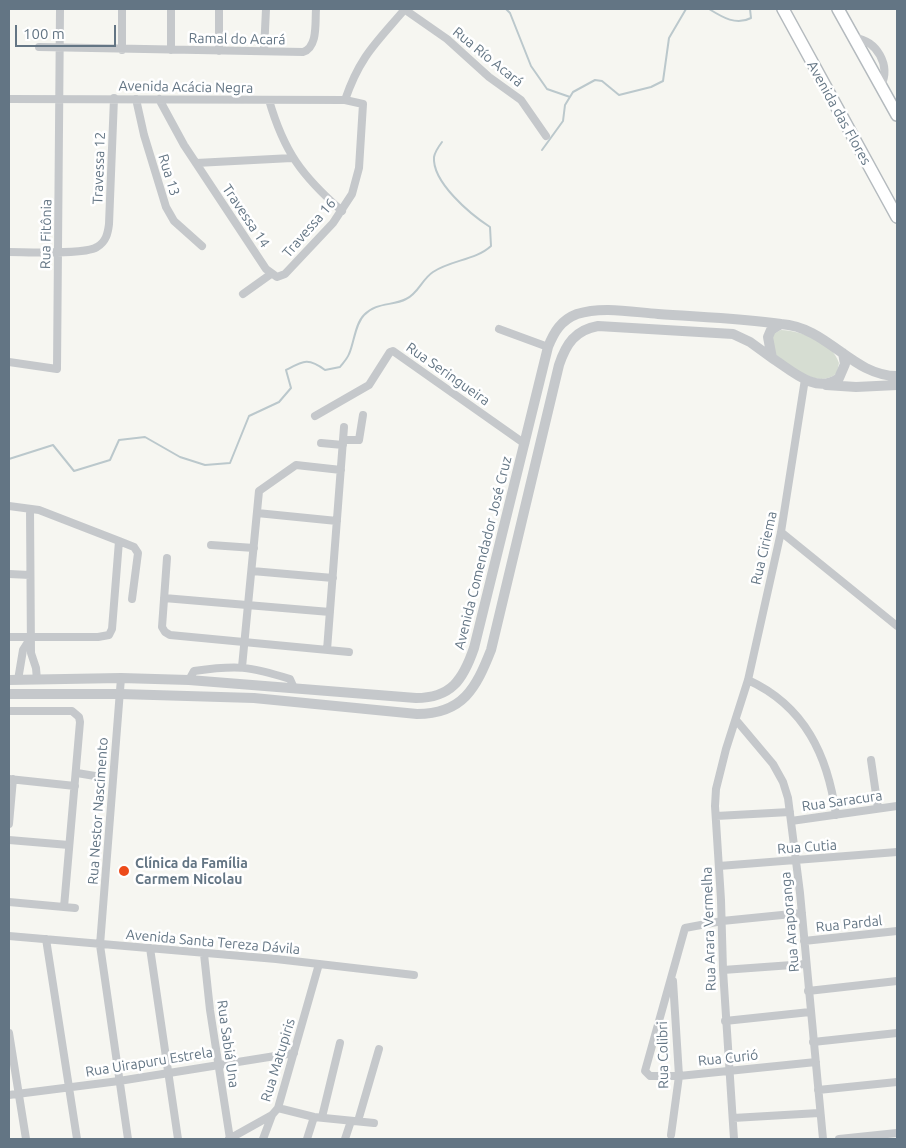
<!DOCTYPE html>
<html>
<head>
<meta charset="utf-8">
<style>
	body { margin:0 }
	#map { position:relative; width:906px; height:1148px; overflow:hidden; background:#f6f6f1; font-family:Ubuntu,sans-serif }
	canvas { display:block }
	.frame { position:absolute; inset:0; border:10px solid #637584; pointer-events:none }
	.scale { position:absolute; left:15px; top:25px; width:101px; height:22px; box-sizing:border-box; border:2px solid #637584; border-top:0; padding-left:6px; font-size:15px; line-height:18px; white-space:nowrap; color:#637584; -webkit-text-stroke:4px #fff; paint-order:stroke }
</style>
</head>
<body>
<div id="map">
<canvas width="906" height="1148"></canvas>
<div class="frame"></div>
<div class="scale">100 m</div>
</div>
<script>
const g = document.querySelector('canvas').getContext('2d');
g.lineJoin = 'round';
function paint(path, color) { g.fillStyle = color; g.fill(path, 'evenodd'); }
function stroke(path, color, width, dash) { g.strokeStyle = color; g.lineWidth = width; g.lineCap = dash ? 'butt' : 'round'; g.setLineDash(dash || []); g.stroke(path); }
function label(font, color, halo, rows, align = 'center') {
  g.font = font + ' Ubuntu,sans-serif'; g.lineWidth = 5; g.setLineDash([]); g.textBaseline = 'middle'; g.strokeStyle = halo; g.fillStyle = color; for (const [text, x, y, turn = 0] of rows) {
    g.save(); g.translate(x, y); g.rotate((+turn || 0) * Math.PI / 180); g.textAlign = isNaN(turn) ? turn : align; if (halo) g.strokeText(text, 0, 0); g.fillText(text, 0, 0); g.restore();
  }
}
paint(new Path2D(`
	M781,330C801,331 832,341 839,363L837,373C818,390 791,366 776,355L771,335Z`), '#d6ddd2');
stroke(new Path2D(`
	M506,9L510,13L531,66L547,89L570,97
	M709,9C722,17 736,26 751,18L750,9
	M542,150L563,121L565,105L573,92L595,80L602,81L619,95L651,87L663,81L669,38L686,9
	M9,459L53,445L74,471L110,460L119,440L145,437L180,457L205,465L230,463L249,416L279,402L291,388L286,370C303,361 308,357 325,370L340,367C343,363 347,359 349,354C354,343 355,324 364,315C376,302 393,306 406,299C418,294 422,279 433,272C451,260 476,260 491,246L490,227C470,214 432,182 434,157C435,152 439,146 442,142`), '#bbc8cc', 2);
const secondary = new Path2D(`
	M783,9L897,217
	M838,9L897,115`);
stroke(secondary, '#b4babe', 14);
stroke(new Path2D(`
	M122,9V50
	M219,9V51
	M404,9L447,39L489,77L521,100L546,136
	M855,38C877,41 891,65 881,86
	M39,47L303,52C318,47 315,23 316,9
	M171,50V9
	M264,51L266,9
	M9,99L345,100L363,104L359,168L352,194L333,223L285,274L277,277L266,269L184,145L159,99
	M136,99L144,135L166,207L174,221L202,246
	M269,100C284,152 302,176 342,211
	M345,100C360,56 376,43 405,9
	M196,163L292,158
	M9,252C27,252 84,255 97,247C106,242 108,233 109,224L114,98
	M243,294L271,274
	M499,329L548,347
	M9,362L57,369L60,9
	M315,416L369,385L390,352L393,351L525,444
	M343,440H359L363,415
	M321,443L343,445
	M9,506L39,510L119,541L112,629L109,635L98,637H9
	M30,509L31,653L36,668L37,680
	M257,513L337,521
	M781,532L897,626
	M119,541L134,547L138,553L132,599
	M211,545L254,548
	M167,558L162,627L165,632L170,635L349,652
	M252,571L333,578
	M9,574L30,575
	M164,598L330,612
	M327,650L344,427
	M242,667L259,491L296,465L341,470
	M121,678L100,945L128,1139
	M18,680L23,650L30,639
	M189,680L194,671C237,665 249,666 290,679L294,688
	M748,680C805,706 828,756 836,815
	M9,711H72L79,717L80,722L64,907L9,902
	M736,720L773,764L783,782L788,798L800,893L823,1139
	M871,760L878,808
	M77,773L95,776
	M9,779L75,786
	M716,816L790,812
	M791,821L897,806
	M9,824L13,779
	M9,840L69,845
	M719,866L897,852
	M64,907L75,908
	M802,913L722,921L685,928L645,1071L650,1076H679L816,1062
	M9,936L276,959L414,975
	M46,939L77,1139
	M804,941L897,931
	M150,948L178,1139
	M204,954L210,1010L230,1139
	M723,970L806,964
	M808,991L897,981
	M725,1021L810,1012
	M9,1033L26,1139
	M813,1042L897,1033
	M818,1090L897,1082
	M9,1095L119,1081L294,1053
	M278,1108L314,1117L374,1123
	M322,1117L340,1043
	M733,1118L819,1113
	M358,1121L379,1049
	M671,1135L679,1076L673,981
	M229,1139L272,1115L278,1108L319,964
	M263,1139L272,1115
	M307,1139L314,1117
	M345,1139L351,1121
	M734,1139L723,970L721,900L715,806L716,789L726,749L748,680L781,532L805,379
	M839,1139L897,1133`), '#c5c8cb', 8);
stroke(new Path2D(`
	M843,353L845,364L839,378C816,395 791,370 772,358L768,337L771,330L781,324C828,327 852,376 897,376
	M826,385L856,387L897,385
	M9,680L121,678L189,680L416,698C451,698 463,680 474,648L548,347C554,332 561,320 577,314C602,306 632,312 658,314C699,317 740,318 781,324
	M9,694H120L254,698L417,714C463,714 476,688 491,650L559,365C566,344 575,330 598,326L733,334L750,342L772,358`), '#c5c8cb', 10);
stroke(secondary, '#fff', 11);
for (const [x, y, r, color] of [
	[124,871,6,"#ed4b1a"]
]) { const dot = new Path2D(); dot.arc(x, y, r, 0, 2 * Math.PI); g.fillStyle = color; g.fill(dot); stroke(dot, '#fff', 2); }
label('14px', '#637584', '#fff', [
	["Ramal do Acará",237,39,1],
	["Rua Río Acará",488,57,39],
	["Avenida Acácia Negra",186,87,1],
	["Avenida das Flores",839,113,61],
	["Travessa 12",99,168,-88],
	["Rua 13",169,175,73],
	["Travessa 14",246,216,56],
	["Travessa 16",309,228,-49],
	["Rua Fitônia",46,234,-89],
	["Rua Seringueira",448,374,35],
	["Rua Ciriema",764,548,-77],
	["Avenida Comendador José Cruz",483,553,-76],
	["Rua Saracura",842,801,-8],
	["Rua Nestor Nascimento",98,811,-86],
	["Rua Cutia",807,847,-4],
	["Rua Araporanga",790,922,-95],
	["Rua Pardal",849,924,-6],
	["Rua Arara Vermelha",709,929,-92],
	["Avenida Santa Tereza Dávila",213,942,5],
	["Rua Sabiá Una",228,1044,82],
	["Rua Colibri",663,1055,-91],
	["Rua Curió",728,1058,-6],
	["Rua Matupiris",278,1060,-73],
	["Rua Uirapuru Estrela",149,1062,-9]
]);
label('bold 14px', '#637584', '#fff', [
	["Clínica da Família",135,863],
	["Carmem Nicolau",135,879]
], 'left');
</script>
</body>
</html>
